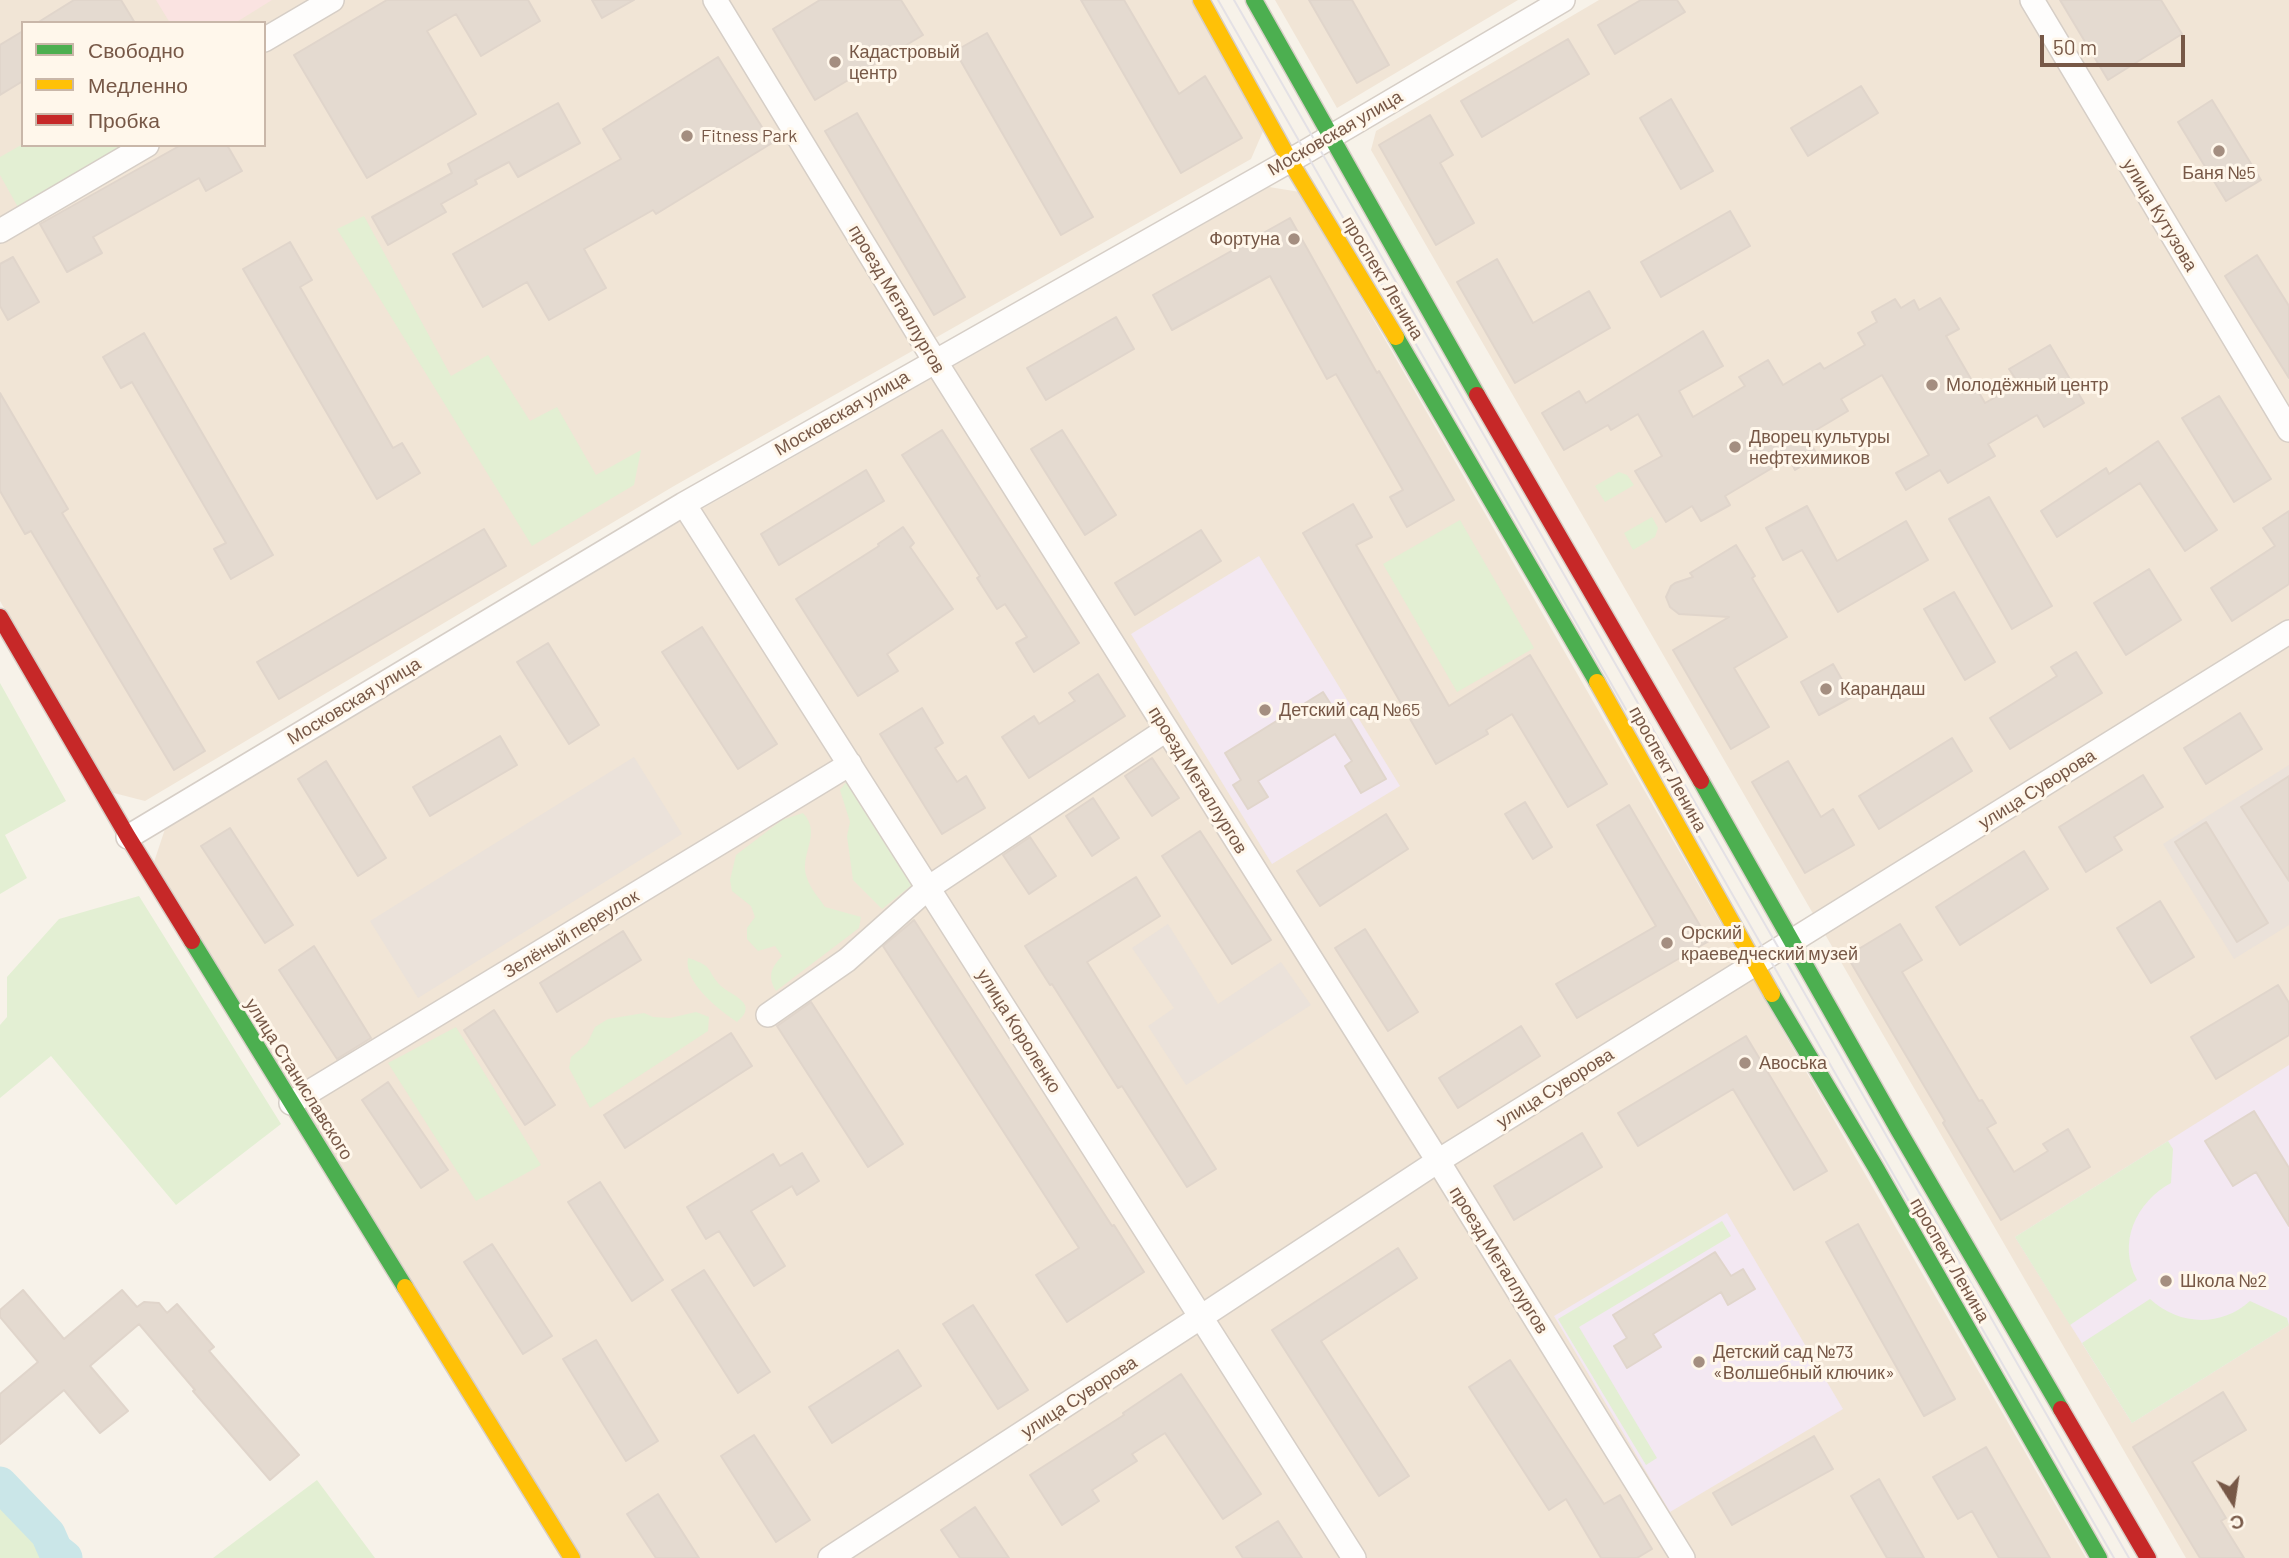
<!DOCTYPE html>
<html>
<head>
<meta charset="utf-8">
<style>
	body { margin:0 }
	#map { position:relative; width:2289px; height:1558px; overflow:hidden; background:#f7f2e9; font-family:Barlow,sans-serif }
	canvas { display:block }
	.legend { position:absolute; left:21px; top:21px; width:245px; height:126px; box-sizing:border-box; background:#fff7eb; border:2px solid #c9b7a9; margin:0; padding:9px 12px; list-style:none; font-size:21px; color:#775847 }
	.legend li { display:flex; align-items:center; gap:14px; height:35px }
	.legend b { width:35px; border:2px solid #c9b7a9 }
	.north { position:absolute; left:2198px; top:1467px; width:70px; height:70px; -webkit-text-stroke:5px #fff7eb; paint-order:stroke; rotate:168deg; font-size:19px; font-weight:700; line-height:28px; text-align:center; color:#775847 }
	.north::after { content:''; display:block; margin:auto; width:24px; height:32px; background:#775847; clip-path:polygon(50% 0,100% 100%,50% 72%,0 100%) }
	.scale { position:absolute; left:2040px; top:35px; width:145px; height:32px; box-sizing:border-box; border:4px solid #775847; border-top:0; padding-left:9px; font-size:21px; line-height:24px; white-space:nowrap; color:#775847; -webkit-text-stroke:5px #fff7eb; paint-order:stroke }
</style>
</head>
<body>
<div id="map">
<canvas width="2289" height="1558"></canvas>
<ul class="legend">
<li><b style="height:9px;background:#4caf50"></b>Свободно</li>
<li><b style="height:9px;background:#ffc107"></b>Медленно</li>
<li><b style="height:9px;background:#c62828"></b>Пробка</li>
</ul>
<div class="north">С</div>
<div class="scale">50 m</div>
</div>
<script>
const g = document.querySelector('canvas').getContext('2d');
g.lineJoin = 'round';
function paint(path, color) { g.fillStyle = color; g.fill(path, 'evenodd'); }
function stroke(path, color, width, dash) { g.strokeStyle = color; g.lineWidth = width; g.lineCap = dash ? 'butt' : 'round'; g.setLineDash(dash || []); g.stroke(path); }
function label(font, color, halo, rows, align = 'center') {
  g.font = font + ' Barlow,sans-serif'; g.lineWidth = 6; g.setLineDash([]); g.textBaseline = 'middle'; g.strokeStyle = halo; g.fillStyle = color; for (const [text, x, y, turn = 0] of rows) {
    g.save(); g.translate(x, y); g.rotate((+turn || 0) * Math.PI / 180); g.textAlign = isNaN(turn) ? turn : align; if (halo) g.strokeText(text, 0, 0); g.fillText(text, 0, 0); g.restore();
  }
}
paint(new Path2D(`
	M0,0H1191L1264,129L1251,159L674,486L145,801L110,792L0,601ZM23,23H264V145H23Z
	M1275,0H1518L1337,108Z
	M1599,0H2289V1558H2186L1371,150L1376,131Z
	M1269,187L1300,192L2086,1558H582L153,865L165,829L691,515Z`), '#f1e5d6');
paint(new Path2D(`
	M634,757L682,834L418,998L370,921Z
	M2289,765V925L2234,959L2163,844Z
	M1168,924L1218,1004L1281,962L1311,1005L1186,1085L1148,1026L1174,1008L1132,948Z`), '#ebe2da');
paint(new Path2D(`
	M1259,556L1400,786L1272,864L1131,634Z
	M2289,1065V1325L2132,1423L2015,1237Z
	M1727,1213L1843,1409L1670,1512L1554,1316Z`), '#f3e8f2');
paint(new Path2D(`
	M156,0H272L235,23H170Z`), '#fae3e1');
paint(new Path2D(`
	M23,144V145H126L19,209L0,175V157Z
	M364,216L451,376L488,355L530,421L557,407L596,475L641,450L634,485L532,546L337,229Z
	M1619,472L1627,475L1634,485L1605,502L1595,486Z
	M1652,517L1658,528L1655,537L1633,550L1624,533Z
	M1460,520L1534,648L1457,692L1383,564Z
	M0,683L66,801L5,835L27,878L0,894Z
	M847,781L913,884L882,909L853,880L847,836L850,822L840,790Z
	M803,813C823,834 798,855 807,878C810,888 819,898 825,907L861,917L859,928L776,991C767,976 771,968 782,956L775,946L758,951L747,939V928L755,917L751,906L732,891L730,880L736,855L782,820Z
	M139,896L281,1124L176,1205L51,1056L0,1098V1025L7,1017V977L59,919Z
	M688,958C716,967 705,970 721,986C732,996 760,1003 737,1022C719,1010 683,982 688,958Z
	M696,1012L709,1017L708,1031L590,1108L569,1068L571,1057L587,1044L595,1027L608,1019L644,1013L653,1017L670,1018Z
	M456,1027L541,1165L476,1201L388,1063Z
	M2168,1141L2173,1149L2171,1183C2136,1202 2117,1243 2137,1280L2070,1325L2015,1237Z
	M1722,1221L1731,1236L1579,1327L1657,1458L1646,1465L1558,1319Z
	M2150,1299C2178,1325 2220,1328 2250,1301L2287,1318L2289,1325L2132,1423L2082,1343Z
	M0,1472L45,1523L81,1558H0Z
	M317,1480L375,1558H213Z`), '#e3efd3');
stroke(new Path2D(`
	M0,1484L48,1534L55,1550L65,1558`), '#cae6e8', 35);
const building = new Path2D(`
	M74,0H121L135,23H37Z
	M387,0H528L540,21L481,56L456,14L427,31L476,114L367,178L294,55Z
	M592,0H634L602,18Z
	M820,0H901L923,35L815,100L773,29Z
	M1081,0H1124L1179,94L1205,76L1242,138L1181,173Z
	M1309,0H1352L1389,65L1357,83Z
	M1641,0H1677L1685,12L1615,54L1598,25Z
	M2060,0H2161L2182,34L2108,80Z
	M23,31V81L0,95V45Z
	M987,33L1093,217L1061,235L955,51Z
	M1568,39L1589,74L1482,137L1461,101Z
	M718,57L772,143L656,214L653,210L584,249L606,288L549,320L527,282L483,307L453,254L621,159L603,129Z
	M1861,86L1878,113L1808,156L1791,128Z
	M1671,99L1713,171L1681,189L1640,118Z
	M2212,100L2261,180L2226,201L2178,122Z
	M558,103L580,143L518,177L509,162L475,180L477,184L441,204L446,212L388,245L372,217L452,173L448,164Z
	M857,113L965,297L934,315L825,131Z
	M1430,115L1453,155L1440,163L1474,223L1436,245L1379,145Z
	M181,145H227L242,171L206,191L199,178L93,237L102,253L67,272L40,224Z
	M1730,211L1750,246L1661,297L1641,262Z
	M1290,218L1377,373L1379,371L1454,500L1407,527L1390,497L1403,490L1336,374L1327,379L1270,276L1172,330L1153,295Z
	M290,242L312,280L300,287L393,448L402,443L420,473L377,499L243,269Z
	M2257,255L2289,306V378L2225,276Z
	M13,257L39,302L8,320L0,306V264Z
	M1497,259L1533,323L1589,291L1610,328L1515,383L1457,282Z
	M1940,298L1959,329L1946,336L1985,403L2019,384L2009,369L2050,345L2084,403L2044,427L2037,415L1988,444L1995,456L1948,483L1940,470L1906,490L1896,473L1929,455L1882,375L1841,399L1848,411L1806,436L1818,456L1795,470L1789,458L1725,496L1730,505L1701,521L1692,506L1666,522L1635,471L1662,456L1638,414L1611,430L1608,425L1564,450L1542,413L1579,391L1586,403L1703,331L1723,366L1679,391L1693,417L1745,386L1739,377L1768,360L1783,385L1820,363L1824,369L1865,345L1858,333L1877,322L1872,312L1895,299L1901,308L1914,300L1919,310Z
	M1116,317L1134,349L1046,400L1027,368Z
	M144,333L273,555L231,579L214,549L226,543L132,382L121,388L103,357Z
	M0,393L68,509L62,513L205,751L174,770L31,531L25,534L0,491Z
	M2219,396L2271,479L2234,502L2182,418Z
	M942,430L1079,643L1034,672L1016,643L1027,637L1005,604L997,609L977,578L980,576L902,455Z
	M1062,430L1116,515L1085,535L1031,449Z
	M2158,441L2217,530L2185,551L2140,483L2057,537L2041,511L2106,468L2109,474Z
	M866,470L884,501L779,565L761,534Z
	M1989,497L2052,606L2012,629L1949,519Z
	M1353,504L1372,537L1356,545L1449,706L1530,655L1607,784L1568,807L1512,714L1486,730L1488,734L1436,764L1303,533Z
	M1807,506L1837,561L1906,521L1928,560L1838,612L1802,550L1783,560L1766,528Z
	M2289,511V584L2232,621L2211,588L2275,546L2263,528Z
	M903,527L914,543L910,547L953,609L887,654L898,671L858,696L796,599L879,546L878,544Z
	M484,529L506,566L279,699L257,662Z
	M1201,530L1221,561L1135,615L1115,583Z
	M1736,545L1755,576L1752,578L1787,637L1734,668L1769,727L1731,749L1673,650L1729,617L1679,614L1670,607L1666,597L1671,586L1675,583L1693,577L1690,573Z
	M2149,569L2181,620L2126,655L2094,603Z
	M1954,592L1995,662L1965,680L1924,609Z
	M702,627L777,744L738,769L662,652Z
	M548,643L599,725L569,744L517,662Z
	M2076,652L2102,693L2010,749L1990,718L2057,676L2051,667Z
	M1833,664L1852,697L1819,715L1801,682Z
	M1098,674L1125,716L1029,778L1002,737L1034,716L1039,724L1075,701L1069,693Z
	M1323,692L1337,714L1345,710L1386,779L1361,793L1345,766L1352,761L1335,734L1258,781L1268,797L1248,809L1233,785L1241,780L1225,753Z
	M922,708L943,743L935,748L957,782L966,776L985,808L942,834L880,734Z
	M2240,713L2262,749L2206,784L2184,748Z
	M500,736L517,765L430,816L413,787Z
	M1952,738L1972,771L1879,829L1859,796Z
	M1152,758L1179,798L1152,816L1125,776Z
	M326,761L386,858L358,876L298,779Z
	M1788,761L1821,817L1833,809L1854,845L1805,873L1752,782Z
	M2143,775L2163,807L2114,837L2122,850L2086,872L2059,827Z
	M2289,776V881L2241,807Z
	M1093,798L1119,838L1092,856L1066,816Z
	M1525,802L1552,847L1533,859L1505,814Z
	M1629,805L1709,941L1577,1018L1556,984L1656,926L1597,825Z
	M1386,814L1408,849L1320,906L1297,871Z
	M2206,822L2268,923L2237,942L2175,842Z
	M230,828L293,925L265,943L201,846Z
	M1200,831L1271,940L1232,964L1162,856Z
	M1030,837L1056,876L1029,894L1003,855Z
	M2024,851L2048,889L1960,945L1936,907Z
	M1136,877L1160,916L1087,962L1216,1169L1187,1187L1122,1086L1118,1088L1052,984L1050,985L1025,946Z
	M2160,901L2194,957L2151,983L2117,928Z
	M914,920L1112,1226L1114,1225L1144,1272L1067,1322L1036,1275L1079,1248L883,946Z
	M1900,924L1922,960L1902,972L1979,1101L1982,1100L1996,1123L1987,1128L2014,1172L2048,1151L2043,1144L2068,1129L2090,1167L2001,1220L1943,1123L1945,1121L1847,956Z
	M1365,929L1418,1012L1388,1031L1335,948Z
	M623,931L641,960L557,1012L540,983Z
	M314,946L371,1038L337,1059L279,970Z
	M2278,985L2289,1003V1035L2216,1079L2191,1037Z
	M811,1002L903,1144L868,1167L777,1026Z
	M494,1010L555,1105L525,1125L464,1030Z
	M1521,1026L1540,1056L1458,1108L1439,1078Z
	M731,1033L752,1066L625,1148L604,1115Z
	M1746,1036L1827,1171L1794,1190L1733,1089L1638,1146L1618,1113Z
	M388,1082L448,1170L421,1188L362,1100Z
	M2254,1111L2289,1168V1226L2256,1172L2233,1186L2205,1141Z
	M1582,1133L1602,1167L1514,1220L1494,1186Z
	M802,1153L819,1181L797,1195L792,1186L751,1211L785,1266L754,1286L719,1231L706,1239L687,1207L773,1154L780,1166Z
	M600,1182L663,1280L632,1301L568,1202Z
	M1858,1224L1955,1399L1924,1416L1826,1242Z
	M492,1244L552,1336L523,1354L464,1262Z
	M1398,1248L1417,1278L1321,1341L1409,1476L1379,1496L1272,1330Z
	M1715,1252L1731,1276L1743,1269L1755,1289L1728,1305L1721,1292L1653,1334L1661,1347L1627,1368L1614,1346L1627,1338L1613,1315Z
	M704,1270L770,1372L738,1393L672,1290Z
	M23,1290L64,1339L122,1290L137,1307L144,1302L159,1303L167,1313L177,1304L214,1347L209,1351L299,1455L270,1480L193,1391L195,1390L139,1324L90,1366L128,1411L100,1433L64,1390L0,1444V1394L38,1362L0,1317V1310Z
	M973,1305L1028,1390L998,1409L943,1324Z
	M596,1340L658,1441L626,1461L563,1359Z
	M898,1350L921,1386L832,1443L809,1407Z
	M1510,1360L1604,1504L1620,1495L1652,1549L1637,1558H1601L1566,1499L1549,1510L1469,1387Z
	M1181,1374L1261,1494L1223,1519L1165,1433L1132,1454L1137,1461L1092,1490L1099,1501L1062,1525L1030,1475L1124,1415L1123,1413Z
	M2223,1392L2246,1430L2192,1462L2226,1518L2221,1521L2244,1558H2200L2133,1447Z
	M754,1435L810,1520L776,1542L721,1456Z
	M1814,1436L1833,1469L1732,1525L1713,1493Z
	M1986,1447L2050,1558H1999L1972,1511L1958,1519L1933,1477Z
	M1879,1479L1924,1558H1887L1851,1496Z
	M658,1494L699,1558H656L627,1514Z
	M975,1507L1009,1558H960L941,1530Z
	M1278,1521L1302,1558H1243L1236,1547Z`);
paint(building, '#e4dad0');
stroke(building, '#e0d5cb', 2);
const street = new Path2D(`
	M715,0L925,345L1438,1161L1683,1558
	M2032,0L2289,430
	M264,40L332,0
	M0,231L147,145
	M684,504L1354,1558
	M128,837L684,504L1305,152L1563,0
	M768,1015L847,960L928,888L1166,730
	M291,1103L850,764
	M830,1558L1201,1317L1438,1161L2289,632`);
const fast = new Path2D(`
	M1254,0L1477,395
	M1396,337L1597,682
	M1701,781L1899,1131L2061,1409
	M192,941L405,1287
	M1772,994L1876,1168L2099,1558`);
const slow = new Path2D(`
	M1201,0L1290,161L1396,337
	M1597,682L1772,994
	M405,1287L572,1558`);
const jam = new Path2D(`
	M1477,395L1701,781
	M0,617L128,837L192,941
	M2061,1409L2148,1558`);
stroke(street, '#d6cec6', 26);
stroke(fast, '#d7cec6', 19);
stroke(slow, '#d7cec6', 19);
stroke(jam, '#d7cec6', 19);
stroke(street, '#fefdfc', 23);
stroke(fast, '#4caf50', 16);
stroke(slow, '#ffc107', 16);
stroke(jam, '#c62828', 16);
stroke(new Path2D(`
	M1218,0L2114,1558
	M1234,0L2129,1558`), '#e4e1e5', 2);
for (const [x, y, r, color] of [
	[835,62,7,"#a48e80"],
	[687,136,7,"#a48e80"],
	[2219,151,7,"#a48e80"],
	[1294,239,7,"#a48e80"],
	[1932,385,7,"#a48e80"],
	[1735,447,7,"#a48e80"],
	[1826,689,7,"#a48e80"],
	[1265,710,7,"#a48e80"],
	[1667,943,7,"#a48e80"],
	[1745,1063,7,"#a48e80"],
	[2166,1281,7,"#a48e80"],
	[1699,1362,7,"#a48e80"]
]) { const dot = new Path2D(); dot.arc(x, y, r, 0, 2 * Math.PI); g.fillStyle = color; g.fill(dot); stroke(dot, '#fff7eb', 2.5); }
label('18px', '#775847', '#fff7eb', [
	["Кадастровый",849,52],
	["центр",849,73],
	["Fitness Park",701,136],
	["Баня №5",2219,173,"center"],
	["Фортуна",1280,239,"right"],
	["Молодёжный центр",1946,385],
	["Дворец культуры",1749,437],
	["нефтехимиков",1749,458],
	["Карандаш",1840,689],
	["Детский сад №65",1279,710],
	["Орский",1681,933],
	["краеведческий музей",1681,954],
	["Авоська",1759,1063],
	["Школа №2",2180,1281],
	["Детский сад №73",1713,1352],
	["«Волшебный ключик»",1713,1373]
], 'left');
label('18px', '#775847', '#fff7eb', [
	["Московская улица",1335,133,-30],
	["улица Кутузова",2160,215,59],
	["проспект Ленина",1383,278,59],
	["проезд Металлургов",897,299,59],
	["Московская улица",842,413,-30],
	["Московская улица",354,701,-31],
	["проспект Ленина",1668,769,61],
	["проезд Металлургов",1198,780,58],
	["улица Суворова",2037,789,-32],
	["Зелёный переулок",571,934,-31],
	["улица Короленко",1019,1031,58],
	["улица Станиславского",299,1079,58],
	["улица Суворова",1555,1088,-32],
	["проезд Металлургов",1499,1260,58],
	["проспект Ленина",1950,1260,60],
	["улица Суворова",1079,1397,-33]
]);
</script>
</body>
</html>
